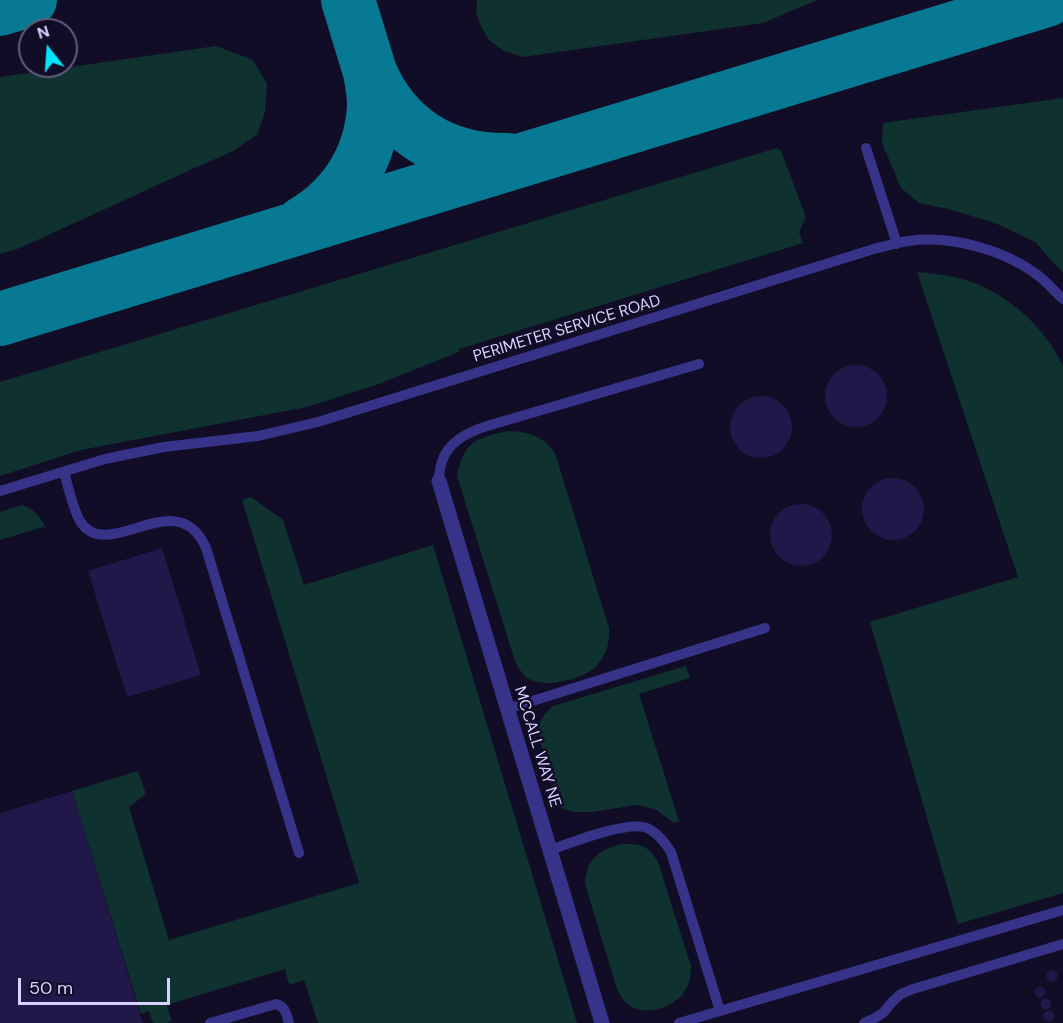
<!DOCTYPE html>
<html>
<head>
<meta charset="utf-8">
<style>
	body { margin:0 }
	#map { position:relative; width:1063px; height:1023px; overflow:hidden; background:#110d26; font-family:"DM Sans",sans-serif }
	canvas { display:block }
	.north { position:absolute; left:18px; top:18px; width:60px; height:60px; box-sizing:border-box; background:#110d26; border:2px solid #605c7d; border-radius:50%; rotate:343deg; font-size:16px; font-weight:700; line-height:24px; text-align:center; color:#d7d2ff }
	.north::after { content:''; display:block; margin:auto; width:21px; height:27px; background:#00e5fd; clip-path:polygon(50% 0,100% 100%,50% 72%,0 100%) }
	.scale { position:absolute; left:18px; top:978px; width:152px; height:27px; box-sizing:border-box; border:3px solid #d7d2ff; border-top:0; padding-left:8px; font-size:18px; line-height:21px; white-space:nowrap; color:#d7d2ff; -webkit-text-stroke:4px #110d26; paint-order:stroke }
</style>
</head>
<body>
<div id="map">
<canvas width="1063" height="1023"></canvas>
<div class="north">N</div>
<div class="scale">50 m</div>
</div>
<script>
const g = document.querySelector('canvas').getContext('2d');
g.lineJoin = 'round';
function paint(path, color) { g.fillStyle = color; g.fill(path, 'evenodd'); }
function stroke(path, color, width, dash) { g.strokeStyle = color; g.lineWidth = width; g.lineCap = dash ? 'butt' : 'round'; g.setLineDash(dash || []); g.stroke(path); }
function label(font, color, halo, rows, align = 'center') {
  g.font = font + ' "DM Sans",sans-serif'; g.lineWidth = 5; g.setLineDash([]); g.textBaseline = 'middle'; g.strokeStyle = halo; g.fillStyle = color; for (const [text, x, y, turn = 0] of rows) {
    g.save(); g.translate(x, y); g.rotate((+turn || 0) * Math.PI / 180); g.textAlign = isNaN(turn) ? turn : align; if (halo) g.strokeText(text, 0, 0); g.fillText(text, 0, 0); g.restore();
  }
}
paint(new Path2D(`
	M477,0H817L763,23L523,57L504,51L490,41L482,29L476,13Z
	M216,46L253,60L267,84L265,112L257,135L233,151L188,171L20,248L0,254V77Z
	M1063,98V273L1035,242L995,223L948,209L919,203L901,188L882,143L883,123Z
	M777,148L781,151L806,217L799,232L803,243L459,349V352L379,384L307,407L81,450L0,476V382Z
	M917,272C931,273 945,275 959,278C1004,290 1043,324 1063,366V893L958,924L870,622L1018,577Z
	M507,431C529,432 542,435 555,453L609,628C609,638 609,647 604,655C602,659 598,664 596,667C582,679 546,689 529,679C522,675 519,668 515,661L457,476C464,441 475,439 507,431Z
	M251,497L283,520L304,585L433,545L577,1023H318L304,980L289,985L285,969L167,1005L172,1021L166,1023H153L149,1011L141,1014L72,791L138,771L146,794L129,807L169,940L359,883L242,500Z
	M22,505C32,507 41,518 46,528H44L43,527L0,540V512Z
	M686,666L690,678L639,694L679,821L674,823L655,809L636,805L593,812H575L561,808C556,791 536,740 539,725C541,717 548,711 553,706Z
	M622,844C641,844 648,845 658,862L691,966C691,974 690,982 686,989C677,1006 649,1016 632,1007C624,1003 621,996 617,989L585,884C586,860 599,849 622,844Z`), '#0f312f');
stroke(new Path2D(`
	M348,0L370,72
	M0,9L30,0
	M303,223C346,198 372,155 374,105C374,94 372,83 370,72C395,131 445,161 508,160
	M0,319L1047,0`), '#087992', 54);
paint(new Path2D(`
	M825 396a31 31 0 1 1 62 0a31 31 0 1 1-62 0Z
	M730 427a31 31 0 1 1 62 0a31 31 0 1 1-62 0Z
	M862 509a31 31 0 1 1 62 0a31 31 0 1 1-62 0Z
	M770 535a31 31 0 1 1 62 0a31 31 0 1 1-62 0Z
	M162,548L201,675L127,697L88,571Z
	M72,791L143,1023H0V813Z
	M1046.5 976a5.5 5.5 0 1 1 11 0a5.5 5.5 0 1 1-11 0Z
	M1034.5 992a5.5 5.5 0 1 1 11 0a5.5 5.5 0 1 1-11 0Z
	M1040.5 1004a5.5 5.5 0 1 1 11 0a5.5 5.5 0 1 1-11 0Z
	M1043.5 1016a5.5 5.5 0 1 1 11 0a5.5 5.5 0 1 1-11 0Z`), '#211749');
stroke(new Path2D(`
	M866,148L897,244
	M64,472C68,486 73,509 80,521C107,566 177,481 206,548L299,853
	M439,481C439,449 458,435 487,426L699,364
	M0,491L105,459L164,447L258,436L318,422L877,248C888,246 898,242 909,241C951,235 1006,250 1040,277C1048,283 1055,292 1063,299
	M507,709L765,628
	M550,850C571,843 628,820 647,828C658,833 665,843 671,852L720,1011
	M210,1023L276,1004C286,1007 286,1014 289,1023
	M679,1023L1063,910
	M864,1023L875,1018L883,1013L893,1001L901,994L913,989L1063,944`), '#363389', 10);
stroke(new Path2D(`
	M439,481L602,1023`), '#363389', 15);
label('16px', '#d7d2ff', '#110d26', [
	["PERIMETER SERVICE ROAD",567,329,-17],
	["MCCALL WAY NE",537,747,73]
]);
</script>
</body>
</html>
